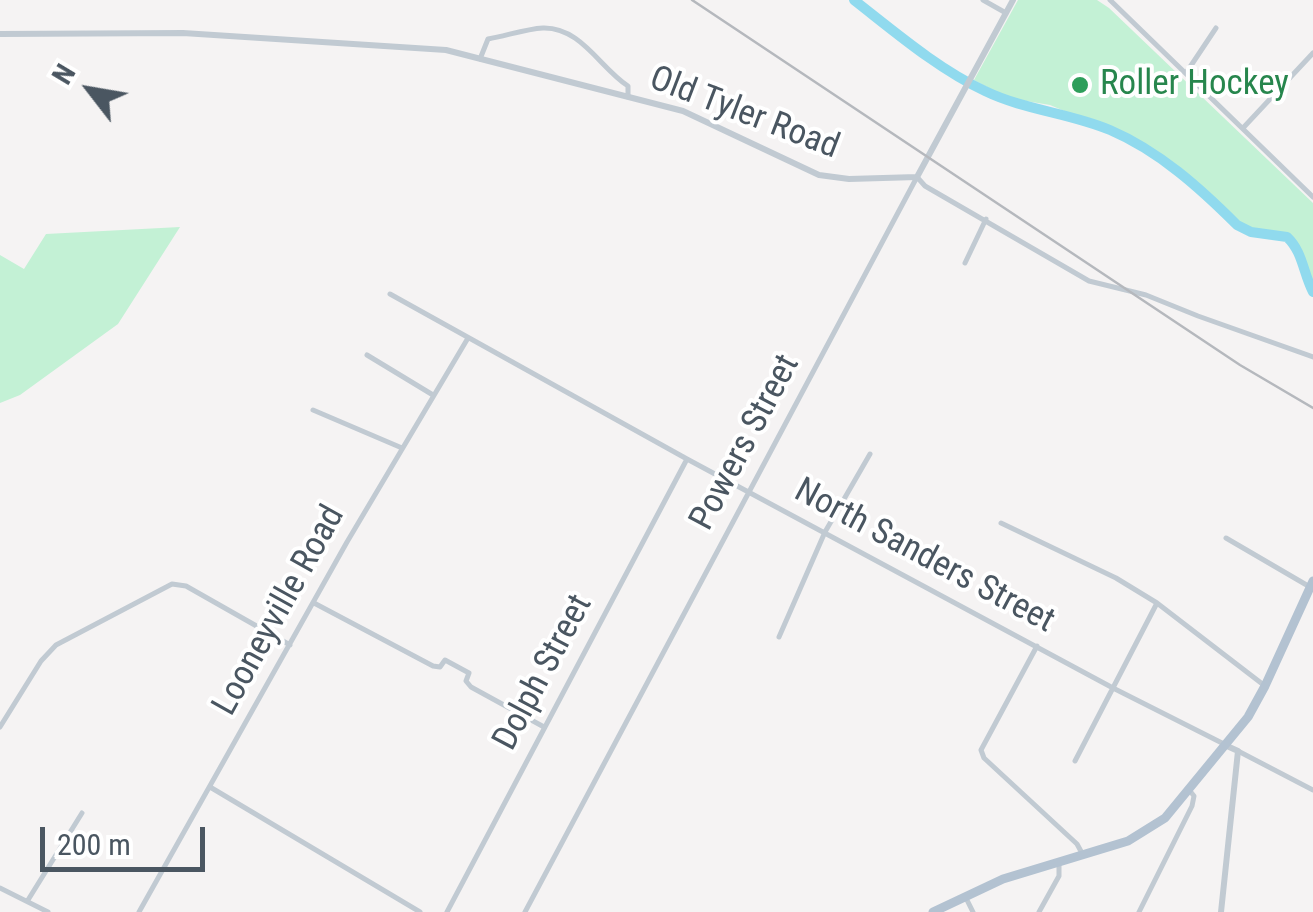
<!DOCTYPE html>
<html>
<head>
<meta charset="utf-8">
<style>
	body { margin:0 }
	#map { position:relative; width:1313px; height:912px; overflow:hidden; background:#f5f3f3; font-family:"Roboto Condensed",sans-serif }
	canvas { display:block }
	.north { position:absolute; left:40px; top:40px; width:100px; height:100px; -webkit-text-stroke:8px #fff; paint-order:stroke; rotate:301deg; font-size:28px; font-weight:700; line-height:40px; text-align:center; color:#4a5661 }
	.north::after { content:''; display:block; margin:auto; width:35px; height:45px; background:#4a5661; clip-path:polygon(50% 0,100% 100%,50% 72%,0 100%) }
	.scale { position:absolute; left:40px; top:827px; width:165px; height:45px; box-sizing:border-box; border:5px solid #4a5661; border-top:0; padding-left:12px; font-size:30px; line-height:35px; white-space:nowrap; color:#4a5661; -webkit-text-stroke:8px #fff; paint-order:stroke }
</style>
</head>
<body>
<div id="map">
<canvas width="1313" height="912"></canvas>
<div class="north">N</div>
<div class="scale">200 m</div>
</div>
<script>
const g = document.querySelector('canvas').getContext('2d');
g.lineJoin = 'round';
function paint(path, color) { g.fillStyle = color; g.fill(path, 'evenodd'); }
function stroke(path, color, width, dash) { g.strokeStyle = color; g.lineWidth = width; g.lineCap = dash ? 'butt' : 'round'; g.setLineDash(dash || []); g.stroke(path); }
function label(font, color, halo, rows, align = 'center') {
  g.font = font + ' "Roboto Condensed",sans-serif'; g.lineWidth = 8; g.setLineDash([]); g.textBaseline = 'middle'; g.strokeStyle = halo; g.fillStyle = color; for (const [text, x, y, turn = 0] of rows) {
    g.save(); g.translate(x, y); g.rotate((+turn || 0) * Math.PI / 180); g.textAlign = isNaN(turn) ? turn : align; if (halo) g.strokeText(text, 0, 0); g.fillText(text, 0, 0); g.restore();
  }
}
paint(new Path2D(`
	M1018,0H1097L1109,8L1313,203V291L1302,253L1288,236L1252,230L1239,223L1169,160L1131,139L1050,105L1008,98L974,80Z
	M180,227L118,324L20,395L0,403V255L24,269L46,234Z`), '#c3f1d5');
stroke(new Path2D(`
	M854,0C895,32 938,69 985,91C1024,110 1070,113 1110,130C1159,151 1200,188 1237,225L1251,232L1287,237C1303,252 1303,273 1313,292`), '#90daee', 10);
stroke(new Path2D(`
	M983,0L1006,13
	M1110,0L1313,197
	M480,59L488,39C506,36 525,29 543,28C581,27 600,68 628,86V97
	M1186,73L1216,28
	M1243,128L1313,53
	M965,263L986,219
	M390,294L687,459L1113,688L1224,744
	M367,355L433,395
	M313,410L402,448
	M1001,523L1116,578L1157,603L1265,686
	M1226,538L1310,587
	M314,603L433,666L440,667L445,660L469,673L466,681L471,687L544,727
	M779,637L825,532L870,454
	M1037,646L981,750L984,758L1077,844L1083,855
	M0,727L41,661L56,645L172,584L186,586L290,645
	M1238,751L1313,790
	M1075,761L1157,603
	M210,787L420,912
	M0,888L48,912
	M966,898L973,912
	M28,900L82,813
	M139,912L347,542L468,338
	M447,912L687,459
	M525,912L917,177L925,186L1089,281L1146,295L1198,316L1313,357
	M1039,912L1059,876V862
	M1139,912L1192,806L1194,796L1190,791`), '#c1cad2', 5);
stroke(new Path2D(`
	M0,34L183,33L446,50L683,111L819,175L849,179L917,177L1013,0
	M1221,912L1238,751L1227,746`), '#c1cad2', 6);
stroke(new Path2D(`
	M933,912L1003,879L1128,841L1165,818L1248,717L1265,686L1313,581`), '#b3c2d1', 9);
stroke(new Path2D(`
	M692,0L1240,365L1313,408`), '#b5b8bd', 2.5);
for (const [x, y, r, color] of [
	[1080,85,10,"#2e9e5b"]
]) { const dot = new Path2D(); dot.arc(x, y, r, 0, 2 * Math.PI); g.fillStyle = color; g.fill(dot); stroke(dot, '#fff', 4); }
label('35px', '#27864d', '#fff', [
	["Roller Hockey",1100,85]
], 'left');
label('35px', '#4a5661', '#fff', [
	["Old Tyler Road",744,114,21],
	["Powers Street",746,443,-62],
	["North Sanders Street",924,557,28],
	["Looneyville Road",280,611,-61],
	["Dolph Street",544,673,-62]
]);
</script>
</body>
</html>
